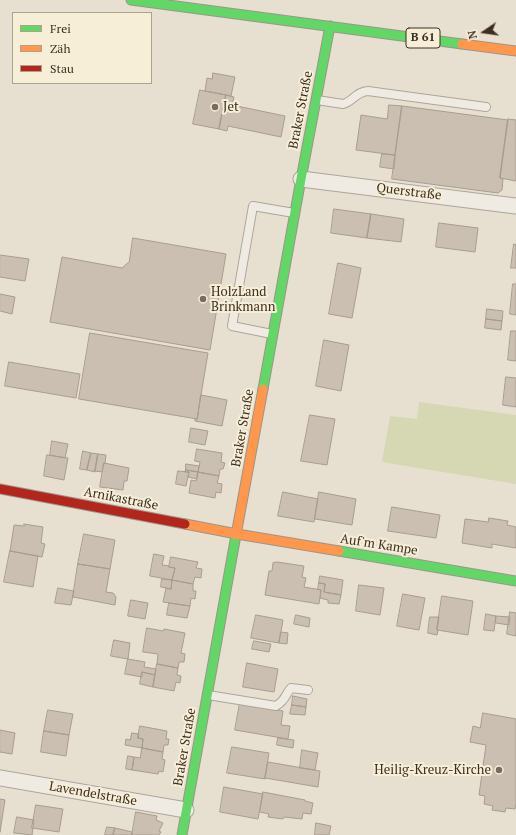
<!DOCTYPE html>
<html>
<head>
<meta charset="utf-8">
<style>
	body { margin:0 }
	#map { position:relative; width:516px; height:835px; overflow:hidden; background:#e7e0d1; font-family:"PT Serif",serif }
	canvas { display:block }
	.legend { position:absolute; left:12px; top:12px; width:140px; height:72px; box-sizing:border-box; background:#f7eed8; border:1px solid #ada18e; margin:0; padding:5px 7px; list-style:none; font-size:12px; color:#3d2e20 }
	.legend li { display:flex; align-items:center; gap:8px; height:20px }
	.legend b { width:20px; border:1px solid #ada18e }
	.north { position:absolute; left:464px; top:12px; width:40px; height:40px; -webkit-text-stroke:3px #f7eed8; paint-order:stroke; rotate:257deg; font-size:11px; font-weight:700; line-height:16px; text-align:center; color:#3d2e20 }
	.north::after { content:''; display:block; margin:auto; width:14px; height:18px; background:#3d2e20; clip-path:polygon(50% 0,100% 100%,50% 72%,0 100%) }
</style>
</head>
<body>
<div id="map">
<canvas width="516" height="835"></canvas>
<ul class="legend">
<li><b style="height:5px;background:#63d668"></b>Frei</li>
<li><b style="height:5px;background:#ff974d"></b>Zäh</li>
<li><b style="height:5px;background:#b3261e"></b>Stau</li>
</ul>
<div class="north">N</div>
</div>
<script>
const g = document.querySelector('canvas').getContext('2d');
g.lineJoin = 'round';
function paint(path, color) { g.fillStyle = color; g.fill(path, 'evenodd'); }
function stroke(path, color, width, dash) { g.strokeStyle = color; g.lineWidth = width; g.lineCap = dash ? 'butt' : 'round'; g.setLineDash(dash || []); g.stroke(path); }
function label(font, color, halo, rows, align = 'center') {
  g.font = font + ' "PT Serif",serif'; g.lineWidth = 4; g.setLineDash([]); g.textBaseline = 'middle'; g.strokeStyle = halo; g.fillStyle = color; for (const [text, x, y, turn = 0] of rows) {
    g.save(); g.translate(x, y); g.rotate((+turn || 0) * Math.PI / 180); g.textAlign = isNaN(turn) ? turn : align; if (halo) g.strokeText(text, 0, 0); g.fillText(text, 0, 0); g.restore();
  }
}
paint(new Path2D(`
	M419,402L516,415V484L382,462L390,416L417,419Z`), '#d6d7b3');
const building = new Path2D(`
	M213,73L235,77L231,96L205,91L207,78L212,79Z
	M200,90L226,95L219,129L193,124Z
	M226,95L234,97L232,105L285,116L281,137L228,126L227,131L219,129Z
	M389,105L402,106L395,155L356,150L361,115L387,119Z
	M402,106L508,120L500,178L503,179L502,190L498,193L392,179Z
	M508,119L516,120V181L500,178Z
	M382,154L395,155L394,169L380,167Z
	M334,209L371,214L367,238L331,233Z
	M371,214L404,219L401,242L367,238Z
	M439,223L478,228L475,252L436,247Z
	M133,238L226,254L210,350L50,322L62,257L122,268L129,262Z
	M514,244L516,245V268H511Z
	M0,255L29,259L25,281L0,277Z
	M338,263L361,268L352,318L329,314Z
	M513,284H516V315L510,314Z
	M0,294L15,297L12,314L0,311Z
	M487,309L503,311L502,321L486,319Z
	M486,319L502,321L501,330L485,328Z
	M511,331H516V361L508,360Z
	M90,333L208,353L197,419L79,399Z
	M324,340L349,345L341,391L316,386Z
	M9,362L80,374L76,398L5,386Z
	M506,377L516,378V407L503,405Z
	M201,395L227,400L222,426L195,421V419H197Z
	M310,415L335,419L327,465L301,461Z
	M191,428L208,431L205,445L189,442Z
	M52,441L68,444L65,458L50,455Z
	M197,449L222,453L221,462L225,463L223,469H220L219,476L198,472L200,462L195,461Z
	M83,451L91,453L87,470L80,469Z
	M91,453L98,454L95,472L87,470Z
	M98,454L106,455L105,463H104L102,472L95,471Z
	M47,455L68,458L64,480L44,476Z
	M104,463L129,468L127,481H124L123,490L100,487Z
	M186,464L199,466L198,472L186,470Z
	M186,470L198,472L197,479L188,477L189,472H185Z
	M178,471L189,472L186,486L176,484Z
	M198,472L219,476L217,483L222,484L221,493L216,492L215,498L189,493L191,480L196,481Z
	M283,492L318,499L314,522L278,516Z
	M319,492L356,499L352,525L315,519Z
	M392,507L440,515L436,538L388,531Z
	M489,518L508,521L507,525L516,527V548L492,544V548L462,543L465,519L488,522Z
	M24,524L43,527L41,543L45,544L42,557L10,551L14,525L24,526Z
	M84,534L115,540L110,569L78,564Z
	M10,551L38,556L33,587L4,582Z
	M154,554L164,556L162,565L169,566V567L175,568L172,580L150,576Z
	M171,557L198,562L196,568L202,569L201,578L195,577L193,584L172,580L175,568L169,567Z
	M277,562L304,566L302,577L306,578L304,587L321,590L319,604L265,595L269,571H272L273,563Z
	M78,564L110,569L106,592L113,593L116,597L115,605L73,597Z
	M320,576L343,580L341,595L324,592L325,584L319,583Z
	M162,579L172,580L171,589L161,587Z
	M172,580L193,584V591H196L195,599L191,598L190,606L163,602L166,588L171,589Z
	M319,583L325,584L324,592L341,595L339,604L328,603V600L320,598L321,590L318,589Z
	M359,585L384,588L380,615L356,611Z
	M58,588L74,591L71,605L55,603Z
	M403,594L425,598L419,630L397,626Z
	M442,596L473,601L468,635L437,630Z
	M131,600L148,603L145,619L128,616Z
	M169,603L190,606L187,618L167,615Z
	M510,612L516,613V636L507,634Z
	M486,614L496,616L494,631L484,630Z
	M256,615L283,620L279,643L251,638Z
	M296,615L310,618L309,627L294,624Z
	M496,616L510,617L509,625L496,623Z
	M430,617H439L437,630H438L437,635L428,633Z
	M147,628L163,631L164,629L185,633L181,653L185,654L184,662H179L178,668L157,664L158,654L143,652Z
	M281,632L288,633L287,644L279,643Z
	M114,640L130,643L128,659L111,656Z
	M254,641L271,644L269,652L252,649Z
	M128,659L145,662L144,667L156,669L155,675L142,672V677L125,674Z
	M247,663L278,669L274,692L243,687Z
	M157,664L178,668L177,675L181,676L180,683L176,682L174,691L153,687Z
	M142,672L155,675L153,687L140,684Z
	M293,696L307,699L306,707L292,705Z
	M240,703L283,711L281,725L290,726L288,739L235,730Z
	M292,705L306,707L305,715L290,714Z
	M48,710L73,714L69,735L44,731Z
	M483,713L516,719V803L515,809L506,808L505,812L492,810L493,806L484,804L485,796L479,795L486,745L470,742L473,726L480,728Z
	M140,726L167,731L166,739H169L168,745H164L163,752L142,748L143,739L138,738Z
	M0,730L15,733L12,754L0,752Z
	M44,731L69,735L66,756L41,752Z
	M132,733L139,734L138,738L143,739L142,748L125,745L126,739L130,740Z
	M278,738L294,740L293,748L277,745Z
	M232,747L269,753L265,779L227,773Z
	M142,748L163,752L162,759L165,760L163,772L159,771L158,774L132,770L134,757L140,758Z
	M302,750L318,753L315,770L300,768Z
	M128,756L134,757L132,770L126,769Z
	M268,762L320,771L318,787L265,778Z
	M224,787L263,794L258,819L220,812Z
	M263,792L305,800V801L313,803L311,814L303,813L302,819L284,817L283,819L268,817L269,814L260,812Z
	M0,799L5,800L0,832Z
	M36,805L63,809L59,832L32,828Z
	M136,812L157,816L156,820L163,823L159,831L161,832L159,835H132Z
	M17,817L34,820L32,835L14,833Z
	M316,823L331,826L329,835H315Z
	M107,827L115,828L113,835H105Z
	M115,828L132,832V835H113Z`);
paint(building, '#cbbfb2');
stroke(building, '#a89c90', 1);
const lane = new Path2D(`
	M317,100L343,104C354,101 355,92 368,91L486,107
	M272,334L232,326L253,206L294,213
	M208,695L276,706C287,699 284,696 291,688L308,690`);
const street = new Path2D(`
	M301,179L516,206
	M0,778L186,810`);
const fast = new Path2D(`
	M131,0L462,44
	M263,389L301,179L330,26
	M339,551L516,581
	M182,835L236,535`);
const slow = new Path2D(`
	M462,44L516,51
	M185,524L237,534L339,551
	M236,535L263,389`);
const jam = new Path2D(`
	M0,489L185,524`);
stroke(lane, '#ada599', 10);
stroke(street, '#ada599', 17);
stroke(fast, '#9c958a', 11);
stroke(slow, '#9c958a', 11);
stroke(jam, '#9c958a', 11);
stroke(lane, '#efebe3', 8);
stroke(street, '#efebe3', 15);
stroke(fast, '#63d668', 9);
stroke(slow, '#ff974d', 9);
stroke(jam, '#b3261e', 9);
for (const [x, y, r, color] of [
	[215,107,4,"#786c5e"],
	[203,299,4,"#786c5e"],
	[499,770,4,"#786c5e"]
]) { const dot = new Path2D(); dot.arc(x, y, r, 0, 2 * Math.PI); g.fillStyle = color; g.fill(dot); stroke(dot, '#f7eed8', 1.5); }
for (const [x, y, w] of [
	[423,38,34]
]) { const box = new Path2D(); box.roundRect(x - w / 2, y - 10, w, 20, 3); g.fillStyle = '#f7eed8'; g.fill(box); stroke(box, '#3d2e20', 1); }
label('bold 12px', '#3d2e20', null, [
	["B 61",423,38]
]);
label('13px', '#3d2e20', '#f7eed8', [
	["Jet",223,107],
	["HolzLand",211,292],
	["Brinkmann",211,307],
	["Heilig-Kreuz-Kirche",491,770,"right"]
], 'left');
label('13px', '#3d2e20', '#f7eed8', [
	["Braker Straße",301,110,-79],
	["Querstraße",409,192,7],
	["Braker Straße",243,428,-80],
	["Arnikastraße",121,499,11],
	["Auf'm Kampe",379,545,9],
	["Braker Straße",185,747,-80],
	["Lavendelstraße",93,794,10]
]);
</script>
</body>
</html>
